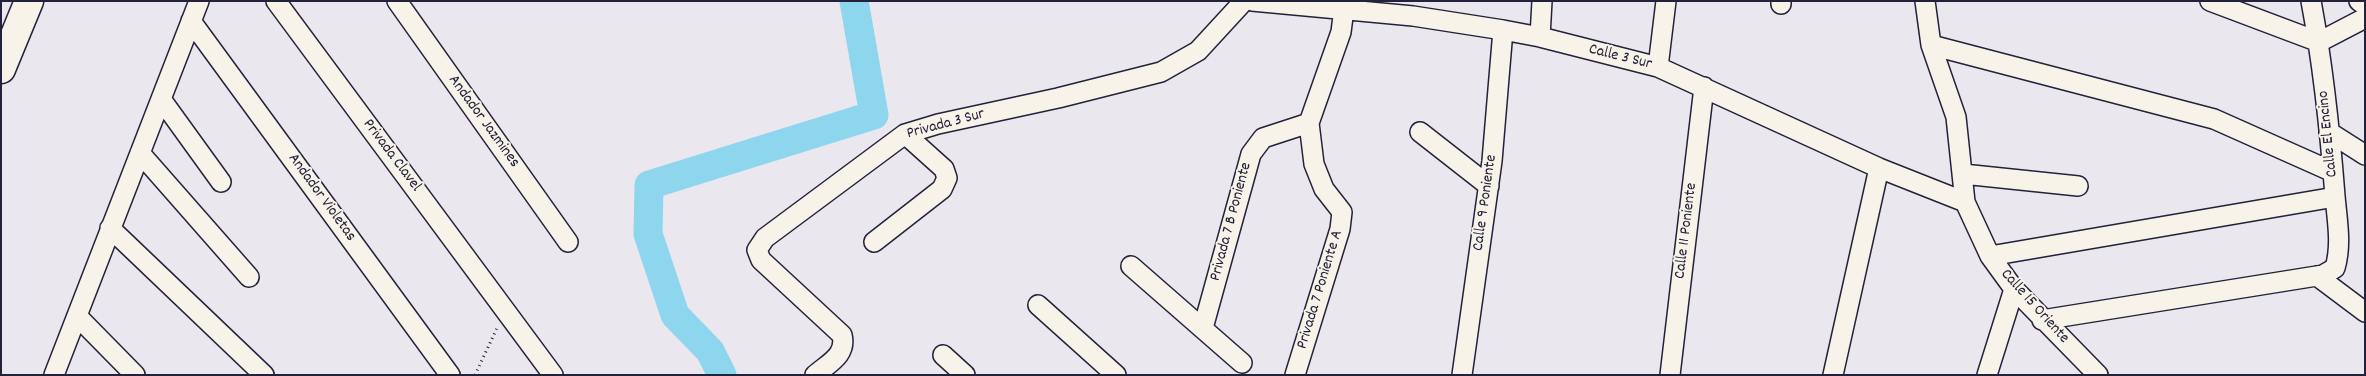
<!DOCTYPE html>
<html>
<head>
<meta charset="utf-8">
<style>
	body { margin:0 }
	#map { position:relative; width:2366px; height:376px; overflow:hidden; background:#eae7ef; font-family:Dekko,sans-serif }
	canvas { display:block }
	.frame { position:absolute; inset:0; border:2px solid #22223b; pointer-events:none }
</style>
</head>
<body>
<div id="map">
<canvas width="2366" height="376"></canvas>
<div class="frame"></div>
</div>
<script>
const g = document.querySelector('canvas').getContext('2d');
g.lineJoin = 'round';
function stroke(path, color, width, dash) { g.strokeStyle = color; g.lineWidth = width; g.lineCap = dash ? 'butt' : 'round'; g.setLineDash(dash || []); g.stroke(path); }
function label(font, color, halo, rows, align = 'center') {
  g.font = font + ' Dekko,sans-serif'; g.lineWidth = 4; g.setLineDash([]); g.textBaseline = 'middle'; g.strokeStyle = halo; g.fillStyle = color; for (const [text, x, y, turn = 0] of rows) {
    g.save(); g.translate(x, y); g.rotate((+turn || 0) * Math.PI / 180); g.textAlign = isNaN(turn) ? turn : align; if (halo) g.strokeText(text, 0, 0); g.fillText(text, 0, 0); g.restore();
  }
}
stroke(new Path2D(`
	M722,375L710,351L675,315L648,234L649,185L874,115L854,1`), '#8dd6ee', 29);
const street = new Path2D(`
	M276,1L553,375
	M397,1L568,242
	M1252,1L1413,16L1503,30L1540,37L1658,67L1879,168L1965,202
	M1925,1L1931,45L1956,117L1965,202L1990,256L2014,289L2098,375
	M2210,1L2319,42L2365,18
	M2359,1L2365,5
	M1781,4V1
	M191,21L450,375
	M1540,37L1542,1
	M1931,45L2214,119L2333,172
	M1658,67L1666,1
	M161,99L221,182
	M1420,132L1489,186
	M2329,132L2365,155
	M140,153L249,277
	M1963,174L2078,186
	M110,228L264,375
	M874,242L942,189L947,178L944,169L905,134
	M1990,256L2335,197
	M1131,266L1242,363
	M2317,276L2365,312
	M1038,305L1116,375
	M77,316L135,375
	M2042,320L2323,275L2335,268C2342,244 2337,220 2335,196C2330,131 2323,65 2311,1
	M1203,328L1251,154L1263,138L1309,123
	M943,355L965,375
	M54,375L199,1
	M815,375C829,363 847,355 842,335L761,260L757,250L765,238L905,134L938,124L1058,98L1161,72L1198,51L1244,1
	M1295,375L1340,229L1342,212L1324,189L1314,164L1309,123L1341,32L1345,1
	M1462,375L1492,161L1503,30
	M1670,375L1704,87
	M1833,375L1879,168
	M1987,375L2014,289`);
const primary = new Path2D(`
	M1,69L29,1`);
stroke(street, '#22223b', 22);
stroke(primary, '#22223b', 31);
stroke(new Path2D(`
	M475,375L497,328`), '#22223b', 3, [1, 4]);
stroke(street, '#f7f3e8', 19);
stroke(primary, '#f7f3e8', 28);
label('16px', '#22223b', '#f7f3e8', [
	["Calle 3 Sur",1620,58,14],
	["Andador Jazmines",483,122,54],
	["Privada 3 Sur",946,125,-15],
	["Calle El Encino",2329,134,-96],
	["Privada Clavel",391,156,53],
	["Andador Violetas",321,198,54],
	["Calle 9 Poniente",1486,203,-82],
	["Privada 7 B Poniente",1232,222,-75],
	["Calle 11 Poniente",1687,231,-83],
	["Privada 7 Poniente A",1321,290,-73],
	["Calle 15 Oriente",2034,307,48]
]);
</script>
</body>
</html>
